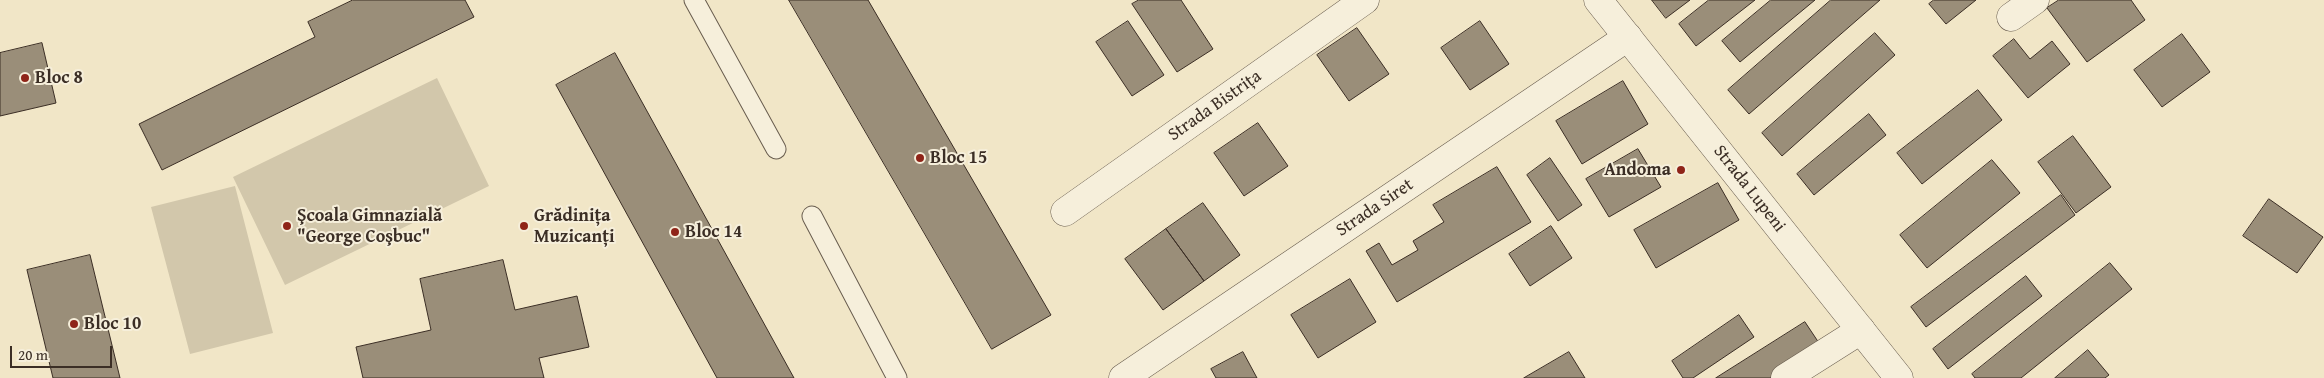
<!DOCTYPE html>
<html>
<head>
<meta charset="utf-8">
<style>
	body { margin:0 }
	#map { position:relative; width:2324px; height:378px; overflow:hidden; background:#f1e6c7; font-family:"Gentium Book Plus",serif }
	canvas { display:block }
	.scale { position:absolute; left:10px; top:346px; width:102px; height:22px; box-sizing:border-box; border:2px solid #3b2e25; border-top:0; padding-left:6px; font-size:15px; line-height:18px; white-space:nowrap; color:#3b2e25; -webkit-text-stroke:4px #f6efdb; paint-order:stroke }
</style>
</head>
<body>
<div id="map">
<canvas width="2324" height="378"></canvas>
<div class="scale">20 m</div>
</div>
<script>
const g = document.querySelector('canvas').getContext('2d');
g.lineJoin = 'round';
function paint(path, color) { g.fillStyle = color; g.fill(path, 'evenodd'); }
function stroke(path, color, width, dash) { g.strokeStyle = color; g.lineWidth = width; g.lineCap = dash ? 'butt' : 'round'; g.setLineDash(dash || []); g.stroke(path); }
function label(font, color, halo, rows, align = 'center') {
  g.font = font + ' "Gentium Book Plus",serif'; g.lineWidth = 4; g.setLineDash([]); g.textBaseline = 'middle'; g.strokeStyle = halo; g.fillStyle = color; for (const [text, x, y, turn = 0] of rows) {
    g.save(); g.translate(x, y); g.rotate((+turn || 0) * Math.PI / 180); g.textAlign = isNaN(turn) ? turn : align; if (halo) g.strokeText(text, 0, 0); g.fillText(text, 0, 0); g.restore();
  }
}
paint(new Path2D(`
	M437,78L489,186L285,285L233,177Z
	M235,186L273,333L190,354L151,207Z`), '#d2c7ab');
const building = new Path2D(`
	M353,0H465L474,17L162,170L139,124L315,37L308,22Z
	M789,0H868L1051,315L992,349Z
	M1139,0H1181L1213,49L1177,72L1132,4Z
	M1652,0H1690L1666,18Z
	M1709,0H1755L1696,46L1679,24Z
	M1771,0H1815L1740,62L1722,41Z
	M1831,0H1880L1749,114L1728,90Z
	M1934,0H1976L1946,24L1929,4Z
	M2059,0H2131L2145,20L2087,62L2047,8Z
	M1128,21L1164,75L1132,96L1096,42Z
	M1480,21L1509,64L1470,90L1441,48Z
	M1357,28L1389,74L1349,101L1317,55Z
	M1875,33L1895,55L1782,156L1762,133Z
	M2182,34L2210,72L2162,107L2134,70Z
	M2014,39L2030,59L2052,41L2070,64L2028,98L1993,56Z
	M42,43L56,103L0,116V53Z
	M615,53L794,378H717L556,85Z
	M1623,81L1648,124L1582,164L1556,121Z
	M1978,90L2002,120L1922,184L1897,153Z
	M1869,114L1886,135L1814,195L1797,174Z
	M1258,123L1288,166L1244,196L1214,153Z
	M2073,136L2111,187L2076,213L2038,162Z
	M1638,149L1661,187L1609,217L1586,179Z
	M1550,158L1582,205L1558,221L1527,175Z
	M1992,160L2020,193L1927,268L1900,235Z
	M1497,167L1531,222L1397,302L1366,251L1379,243L1392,265L1418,250L1413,241L1444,222L1433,205Z
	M1718,183L1739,220L1656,268L1634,230Z
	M2061,195L2075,215L1926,327L1911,307Z
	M2269,199L2323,237L2297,273L2243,236Z
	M1203,203L1240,255L1204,281L1166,229Z
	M1551,226L1572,258L1530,286L1509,254Z
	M1166,229L1204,281L1163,310L1125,259Z
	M90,255L120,378H53L27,270Z
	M503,260L515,310L577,296L589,347L539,358L544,378H363L356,347L431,330L420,279Z
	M2110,263L2132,289L2021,378H1975L1972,374Z
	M2026,276L2042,296L1948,369L1933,349Z
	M1350,279L1376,322L1318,358L1291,315Z
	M1739,315L1754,337L1693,378H1683L1672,361Z
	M1805,322L1821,346L1770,378H1716Z
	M2088,350L2109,375L2105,378H2055Z
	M1243,352L1257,378H1216L1211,369Z
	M1569,352L1585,378H1524Z`);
paint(building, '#9a8e79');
stroke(building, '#3b2e25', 1);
const service = new Path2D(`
	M694,0L776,149
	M812,216L897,378`);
const minor = new Path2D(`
	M2011,17L2035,0
	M1065,212L1365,0
	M1123,378L1628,37
	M1785,378L1861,330`);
const tertiary = new Path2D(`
	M1598,0L1899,378`);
stroke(service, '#685c4e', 21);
stroke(minor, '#685c4e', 29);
stroke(tertiary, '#685c4e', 29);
stroke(service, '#f6efdb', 19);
stroke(minor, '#f6efdb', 28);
stroke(tertiary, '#f6efdb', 28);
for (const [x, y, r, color] of [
	[25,78,5,"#8f2418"],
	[920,158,5,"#8f2418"],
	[1681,170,5,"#8f2418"],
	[287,226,5,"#8f2418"],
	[524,226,5,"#8f2418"],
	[675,232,5,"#8f2418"],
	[74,324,5,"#8f2418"]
]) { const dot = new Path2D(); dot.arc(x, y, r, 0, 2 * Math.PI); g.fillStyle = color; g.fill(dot); stroke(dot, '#f6efdb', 2); }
label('bold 18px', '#3b2e25', '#f6efdb', [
	["Bloc 8",35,78],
	["Bloc 15",930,158],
	["Andoma",1671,170,"right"],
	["Şcoala Gimnazială",297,216],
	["\"George Coşbuc\"",297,237],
	["Grădinița",534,216],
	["Muzicanți",534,237],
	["Bloc 14",685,232],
	["Bloc 10",84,324]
], 'left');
label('18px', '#3b2e25', '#f6efdb', [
	["Strada Bistrița",1215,106,-35],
	["Strada Lupeni",1749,189,52],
	["Strada Siret",1375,208,-34]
]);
</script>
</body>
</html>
